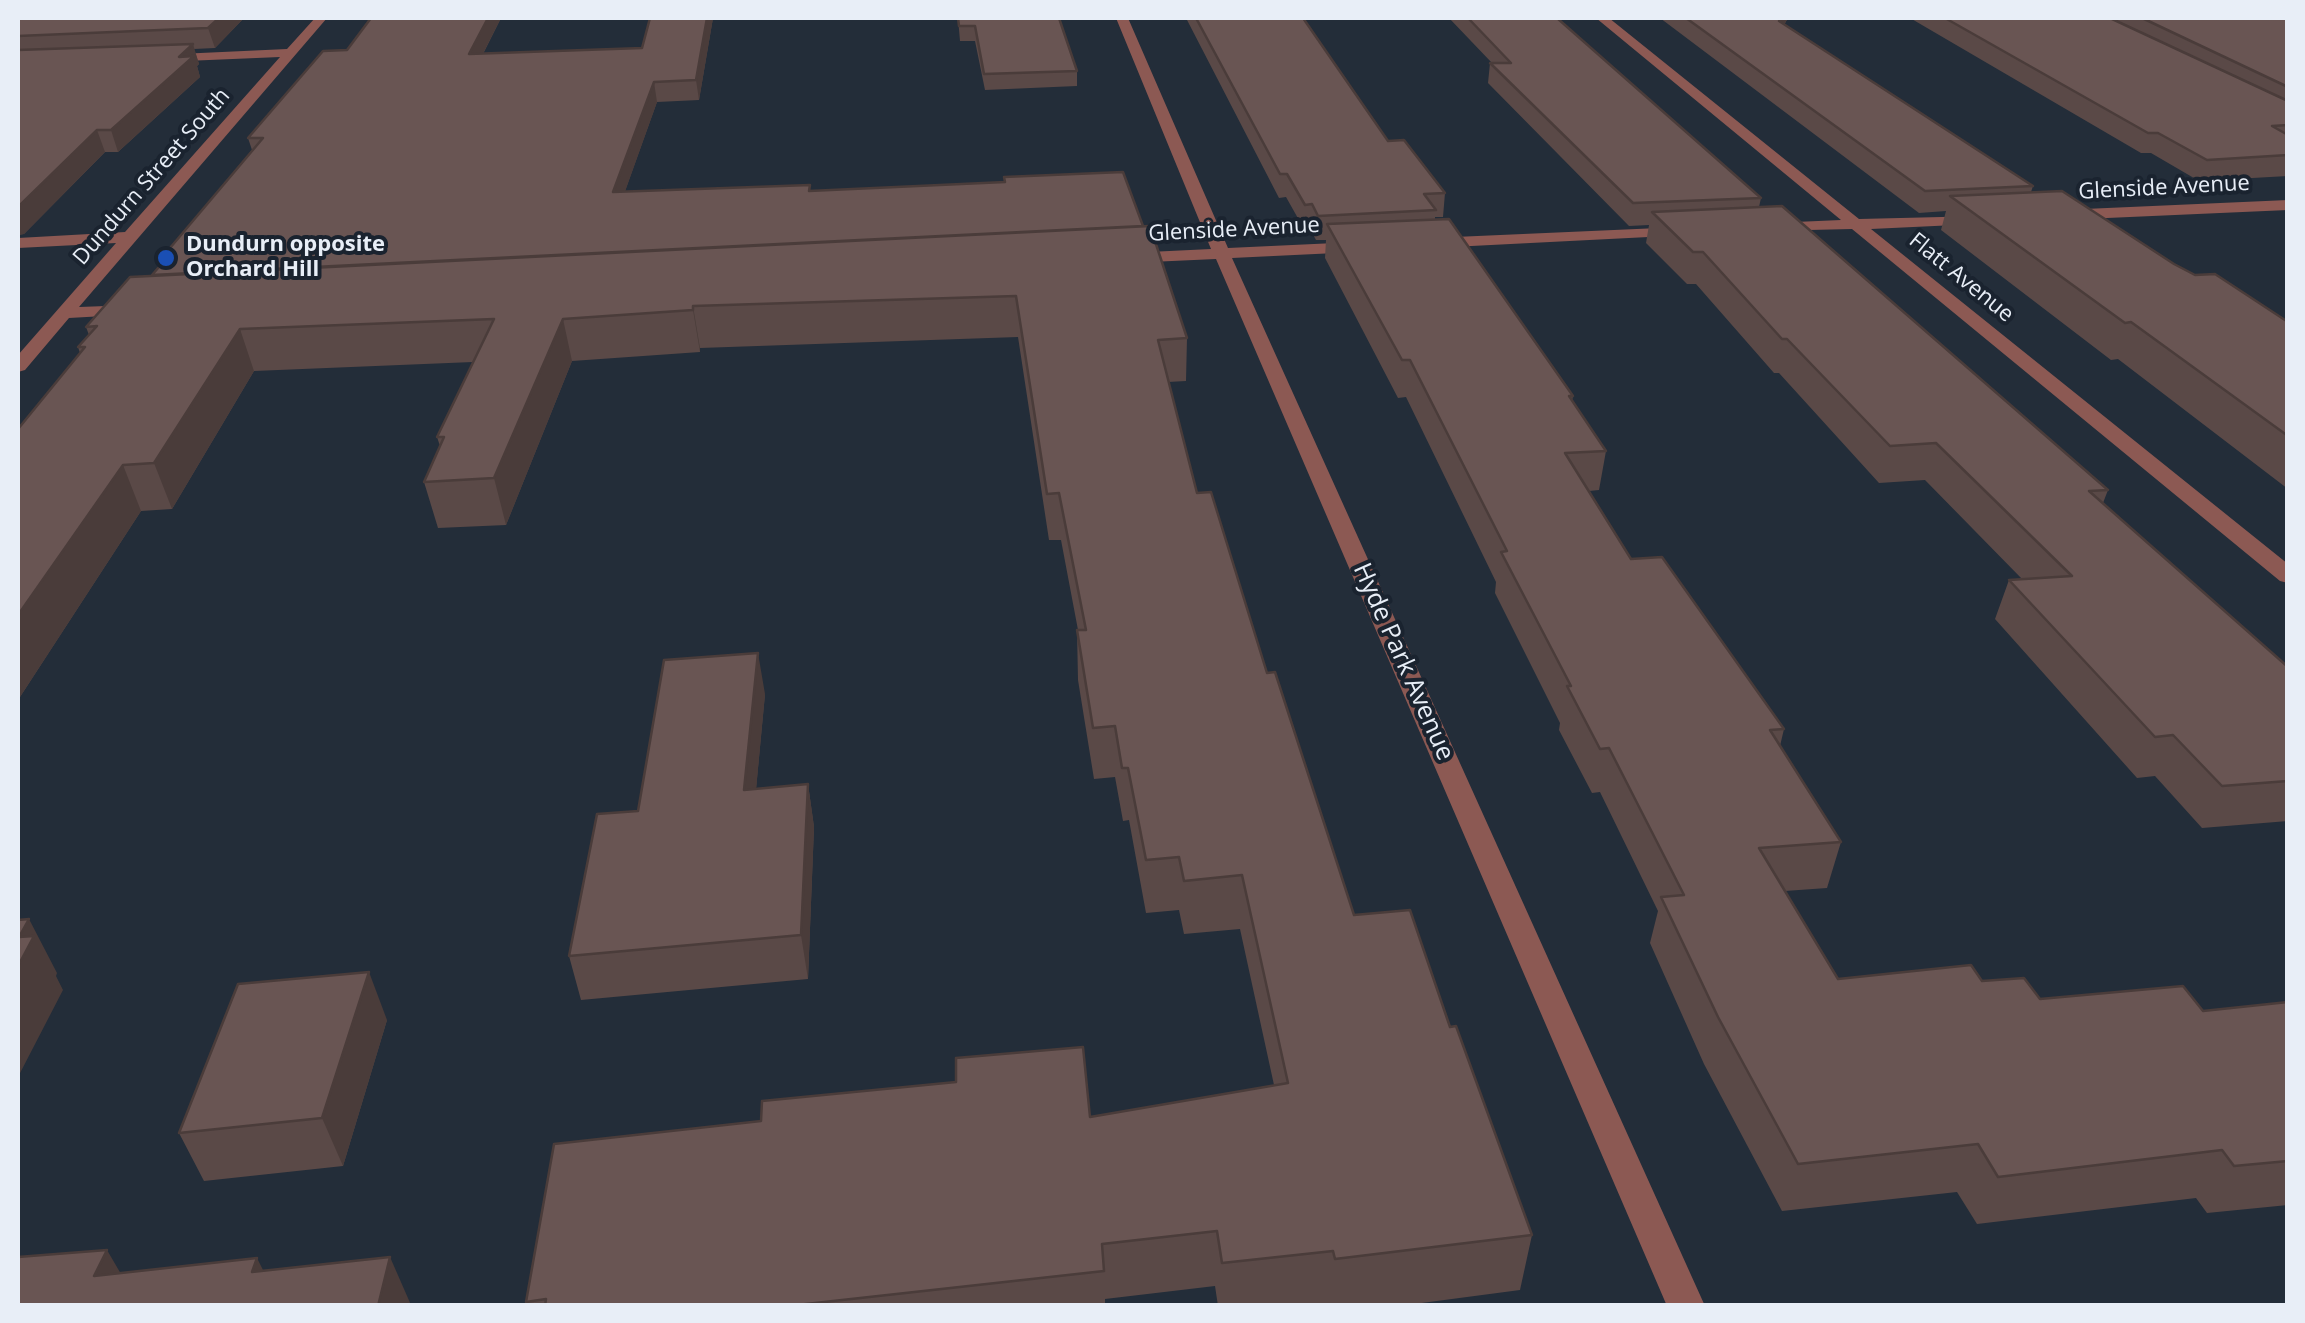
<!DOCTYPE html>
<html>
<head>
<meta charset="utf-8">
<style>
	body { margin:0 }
	#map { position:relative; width:2305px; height:1323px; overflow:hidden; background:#232d39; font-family:"Open Sans",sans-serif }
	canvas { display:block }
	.frame { position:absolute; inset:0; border:20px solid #e8eef7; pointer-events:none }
</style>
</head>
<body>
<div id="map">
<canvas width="2305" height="1323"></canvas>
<div class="frame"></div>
</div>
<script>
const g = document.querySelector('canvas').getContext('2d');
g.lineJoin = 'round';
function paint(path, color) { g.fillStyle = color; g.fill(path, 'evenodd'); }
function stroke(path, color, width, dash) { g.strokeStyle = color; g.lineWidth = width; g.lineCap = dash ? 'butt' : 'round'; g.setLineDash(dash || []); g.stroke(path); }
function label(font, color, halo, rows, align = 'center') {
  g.font = font + ' "Open Sans",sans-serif'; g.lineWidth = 8; g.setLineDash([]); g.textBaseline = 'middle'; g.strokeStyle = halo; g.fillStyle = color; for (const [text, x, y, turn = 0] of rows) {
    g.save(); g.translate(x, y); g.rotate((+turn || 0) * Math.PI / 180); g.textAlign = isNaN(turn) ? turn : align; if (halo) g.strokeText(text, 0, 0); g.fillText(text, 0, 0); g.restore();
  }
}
paint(new Path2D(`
	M315,18H327L79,307L134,305L140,306V314L69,318L25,370L18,372V355L116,243L18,248V238L125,232L280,57L162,62L156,58L157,55L287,49Z
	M1116,18H1128L1228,248L1357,242L1365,247L1357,252L1232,258L1705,1306H1667L1216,259L1128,263L1120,258L1128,253L1211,249Z
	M1596,18H1609L1859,219L1983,216V222L1977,224L1871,229L2288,564V583L2280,581L1852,229L1766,231L1764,228L1772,223L1841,220Z
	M2288,200V210L2062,220L2054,215L2062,210Z
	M1682,227L1688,229V235L1432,248L1424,243L1432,238Z`), '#8c5953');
paint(new Path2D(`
	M18,18H244L215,48L194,49L199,64L197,66L200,77L118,152H105L24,234L18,235Z
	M371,18H501L483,54L642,48L713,18L699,100L657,102L625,191L810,185V190L1187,338L1186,381L1168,382L1197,493L1267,673L1354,915L1450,1027L1532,1235L1520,1290L1399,1306H1218L1215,1286L1105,1299V1306H527L526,1302L1090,1117L1274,1085L1240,929L1184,934L1179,910L1146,913L1129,820L1123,821L1115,777L1094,779L1078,680L1077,630H1078L1061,540H1049L1018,337L700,348V352L572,361L506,525L438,528L424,482L440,446L437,437L473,362L254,371L172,509L141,511L18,700L80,353L78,347L89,335L86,327L152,276L161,266L159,261L252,150L248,138L347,50Z
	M958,18L1077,71V86L985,90L975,41H960Z
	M1186,18H1303L1388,141L1445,193L1443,217H1435V219L1573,396L1572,401L1606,451L1599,490L1589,491L1631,559L1784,729L1780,746L1841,842L1827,888L1785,891L1838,979L1982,981L2040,999L2203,1011L2288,1002V1205L2207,1213L2196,1198L1977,1224L1957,1192L1782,1211L1704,1064L1650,943L1658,911L1600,792L1592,793L1559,730L1560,723L1495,593L1496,582L1406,397L1398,398L1325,258L1326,240H1316L1310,229H1304L1286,197L1279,198Z
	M1449,18H1557L1761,198L1759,207L2108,490L2103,503L2288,667V821L2202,828L2155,776L2137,778L1995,619L2009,580L2022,579L1925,480L1879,483L1779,373H1774L1696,284H1687L1646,243L1649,225L1629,226L1488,83L1490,63H1492Z
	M1660,18H1788L1784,25L2033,186L2031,192L2288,322V489L2118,359L2111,360L1941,230L1946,211L1919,213Z
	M1910,18H2288V176L2199,181L2151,153H2141Z
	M765,694L756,789L808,784L814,827L808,979L581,1000L569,956L638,811Z
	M387,1020L343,1166L204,1181L179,1133Z`), '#5a4947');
paint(new Path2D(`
	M219,18H244L215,48L208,28Z
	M488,18H501L473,73L469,54Z
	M707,18H713L699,100L696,80Z
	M1781,18H1788L1775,39L1779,21Z
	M193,44L199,64L197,66L200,77L118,152L111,130Z
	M654,82L657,102L617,214L613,192Z
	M97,130L105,152L24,234L18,235V207Z
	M693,306L700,348V352L693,310Z
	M563,319L572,361L506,525L494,478Z
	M240,329L254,371L172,509L154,463Z
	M123,465L141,511L18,700V615Z
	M758,653L765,694L752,833L744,790Z
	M808,784L814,827L808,979L801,935Z
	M29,919L57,973L56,976L63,990L18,1077L19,937Z
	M369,972L387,1020L343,1166L322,1118Z
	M107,1250L135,1298L94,1276Z
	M390,1257L411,1305L378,1306Z
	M257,1258L281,1306L252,1272Z`), '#4a3c3a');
const building = new Path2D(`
	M18,18H219L208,28L18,36Z
	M371,18H488L469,54L642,48L650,18H707L696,80L654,82L613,192L810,185L809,191L1005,182L1004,177L1123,172L1143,226L152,275L165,260L159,261L263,138H248L323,51L347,50Z
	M958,18H1059L1077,71L984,74L975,26H959Z
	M1196,18H1303L1388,141L1404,140L1445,193L1424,194L1436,210L1318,216L1312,204L1305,205L1287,174H1280Z
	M1468,18H1557L1761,198L1633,203L1490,63H1511Z
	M1686,18H1781L1779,21L2033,186L1925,191Z
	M1945,18H2110L2288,101V125L2272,126L2288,135V155L2207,160L2158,133H2148Z
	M2142,18H2288V87Z
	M193,44L179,57L194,56L111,130H97L18,207V50Z
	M2062,191L2174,264L2195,275L2215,274L2288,322V436L2131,322L2125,323L1950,196Z
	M1782,206L2108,490L2089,491L2288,667V781L2222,786L2173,735L2155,737L2009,580L2072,576L1936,443L1890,446L1787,339H1782L1703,252H1693L1652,212Z
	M1449,219L1573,396H1569L1606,451L1565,453L1631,559L1662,557L1784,729L1770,730L1841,842L1759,848L1838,979L1971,965L1982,981L2024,978L2040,999L2183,986L2203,1011L2288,1002V1161L2234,1166L2222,1150L1998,1177L1978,1144L1798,1164L1718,1017L1661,897L1684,895L1609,748L1600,749L1567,686H1571L1501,552L1507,551L1410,360H1402L1327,224Z
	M1150,226L1187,338L1158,340L1197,493L1211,492L1267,673L1275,672L1354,915L1410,910L1450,1027L1456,1026L1532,1235L1335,1259L1333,1251L1222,1263L1217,1231L1102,1244L1104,1271L788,1306H545L546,1299L526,1302L554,1144L761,1121L762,1101L956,1082V1058L1083,1047L1090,1117L1288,1083L1242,875L1184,881L1179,857L1146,860L1128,768H1122L1115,726L1093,728L1077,630H1086L1059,493L1047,494L1016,296L693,306V310L563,319L494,478L424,482L444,437H437L494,319L240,329L154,463L123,465L18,615V429L85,347H78L97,326L86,327L130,277Z
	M758,653L744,790L808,784L801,935L569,956L597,814L638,811L664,660Z
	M29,919L19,937L34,936L18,966V920Z
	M369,972L322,1118L179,1133L238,984Z
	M107,1250L94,1276L257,1258L252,1272L390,1257L378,1306H18V1257Z`);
paint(building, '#695553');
stroke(building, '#4a3c3a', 2.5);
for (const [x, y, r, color] of [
	[166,258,10,"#1a4fb4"]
]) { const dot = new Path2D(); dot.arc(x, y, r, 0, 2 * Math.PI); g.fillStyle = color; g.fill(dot); stroke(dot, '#1a232f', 4); }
label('22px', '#e8eef7', '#1a232f', [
	["Dundurn Street South",152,177,-49],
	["Glenside Avenue",2164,188,-3],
	["Glenside Avenue",1234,230,-3],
	["Flatt Avenue",1961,278,39]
]);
label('bold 22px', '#e8eef7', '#1a232f', [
	["Dundurn opposite",186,245],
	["Orchard Hill",186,270]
], 'left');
label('25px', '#e8eef7', '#1a232f', [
	["Hyde Park Avenue",1403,662,66]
]);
</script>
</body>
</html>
